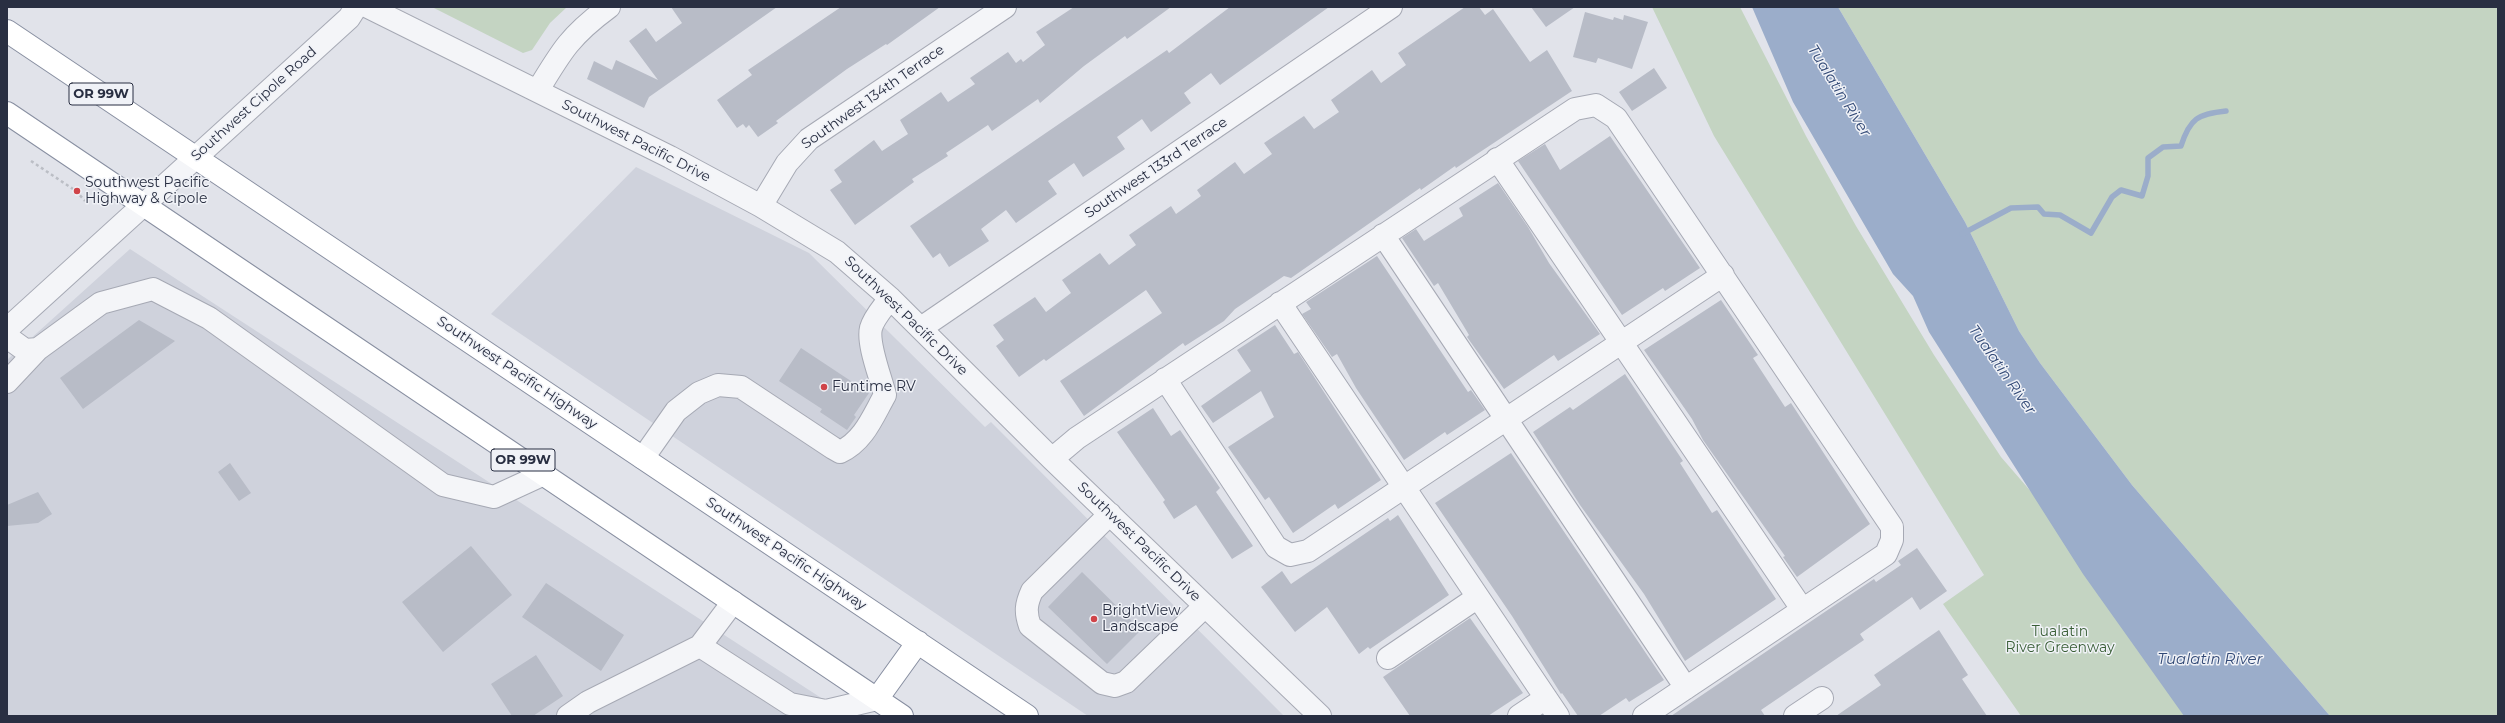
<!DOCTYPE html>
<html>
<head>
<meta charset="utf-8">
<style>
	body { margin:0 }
	#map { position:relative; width:2505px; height:723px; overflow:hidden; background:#e1e3ea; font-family:Montserrat,sans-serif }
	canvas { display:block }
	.frame { position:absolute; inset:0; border:8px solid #292f42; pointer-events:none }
</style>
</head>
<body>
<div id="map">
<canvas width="2505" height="723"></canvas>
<div class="frame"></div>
</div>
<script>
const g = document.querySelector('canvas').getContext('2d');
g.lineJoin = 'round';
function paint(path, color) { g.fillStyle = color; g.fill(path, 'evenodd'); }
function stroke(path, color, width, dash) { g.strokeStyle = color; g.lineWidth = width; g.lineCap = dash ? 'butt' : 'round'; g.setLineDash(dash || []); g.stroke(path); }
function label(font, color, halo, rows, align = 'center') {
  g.font = font + ' Montserrat,sans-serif'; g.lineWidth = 3; g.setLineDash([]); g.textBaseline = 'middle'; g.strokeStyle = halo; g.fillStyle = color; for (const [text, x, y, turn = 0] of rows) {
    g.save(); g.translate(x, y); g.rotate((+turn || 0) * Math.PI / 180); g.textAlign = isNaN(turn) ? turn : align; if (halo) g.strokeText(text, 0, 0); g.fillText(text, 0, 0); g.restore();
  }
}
paint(new Path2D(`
	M636,167L809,253L985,427L991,422L1284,716H1088L491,314Z
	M130,249L849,716H7V360Z`), '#cfd2dc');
paint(new Path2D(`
	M432,7H567L550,23L532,50L523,53Z
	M1652,7H1740L1806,136L1856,226L1934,355L2001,457L2059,524L2199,716H2021L1943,604L1984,575L1714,136Z
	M1838,7H2498V716H2330L2132,485L2040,363L2019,331L1965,222Z`), '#c4d4c2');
paint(new Path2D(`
	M1752,7H1838L1965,222L2019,331L2040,363L2132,485L2330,716H2184L2083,574L1929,332L1913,296L1893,274L1793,102Z`), '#9badca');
stroke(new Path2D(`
	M1962,234L2011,208L2038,207L2044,214L2060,215L2091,233L2112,197L2121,190L2142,196L2148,176V158L2163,147L2181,146C2190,118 2198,114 2226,111`), '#9badca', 5.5);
paint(new Path2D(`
	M671,7H777L649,97L644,108L587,79L594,61L612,70L616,60L658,80L629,41L646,28L656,42L682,23Z
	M841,7H940L887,45L886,44L847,69L776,121L778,123L758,137L749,125L746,128L743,124L737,128L717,100L752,75L748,70Z
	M1074,7H1171L1127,39L1125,36L1084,66L1040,103L1038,99L992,131L988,125L946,153L948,156L912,179L914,182L855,225L830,190L842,182L834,170L874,140L882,151L908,134L900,120L941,92L948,102L975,84L970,78L1008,52L1016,63L1021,59L1023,62L1045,45L1036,32Z
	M1230,7H1329L1220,85L1211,73L1184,93L1191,103L1151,132L1142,119L1117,137L1125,149L1083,177L1074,163L1048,181L1057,194L1016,223L1006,210L981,229L989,241L949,267L940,253L933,258L910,226L1167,50L1169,53Z
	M1465,7H1479L1485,15L1493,9L1530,62L1547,50L1572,91L1456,168L1455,166L1421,190L1420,188L1291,278L1284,276L1235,309L1224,321L1185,346L1183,343L1084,416L1060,381L1162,313L1146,290L1046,361L1044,359L1019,377L996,346L1004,340L993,325L1035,297L1046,312L1071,293L1062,280L1083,265L1100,253L1109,265L1136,245L1129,235L1171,206L1176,214L1201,196L1197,190L1235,162L1244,174L1272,154L1264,143L1304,116L1314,129L1339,112L1331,100L1372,70L1381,83L1406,65L1398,53Z
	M1531,7H1575L1546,27Z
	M1585,12L1613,20L1614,17L1623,20L1624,15L1648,22L1632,69L1598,58L1596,63L1573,57Z
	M1654,68L1667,88L1632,111L1619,92Z
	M1610,136L1700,268L1665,291L1663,288L1622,315L1518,161L1545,144L1560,170Z
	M1498,183L1528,227L1549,263L1600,334L1558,361L1554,355L1504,389L1467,337L1469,335L1438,283L1434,286L1402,238L1416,229L1424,241L1463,216L1459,208Z
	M1377,256L1468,392L1471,390L1485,410L1447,435L1445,432L1404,460L1356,388L1337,354L1332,357L1302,314L1311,309L1306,302Z
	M1721,300L1758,355L1753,358L1785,407L1791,403L1870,524L1797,577L1783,557L1785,556L1703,440L1692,419L1644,350Z
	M139,320L175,341L83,409L60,378Z
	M1275,325L1294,354L1298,352L1381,480L1338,509L1335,504L1293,533L1269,497L1265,500L1228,447L1274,417L1261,391L1213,423L1201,406L1251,371L1237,350Z
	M801,348L869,393L854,415L856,417L847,430L820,412L822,409L779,381Z
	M1625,374L1683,461L1680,463L1712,513L1717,510L1776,599L1685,661L1644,594L1580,505L1533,432L1570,407L1573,410Z
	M1153,408L1171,436L1180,430L1220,488L1216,492L1253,546L1232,559L1196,505L1174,519L1163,502L1165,500L1117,432Z
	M1511,453L1664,680L1629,702L1626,698L1599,716H1578L1562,693L1561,694L1512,616L1435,503Z
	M230,463L251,493L239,501L218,472Z
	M38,492L52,514L38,523L7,526V505Z
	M1398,515L1449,595L1370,649L1368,647L1359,654L1327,607L1295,632L1261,587L1282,571L1291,584L1388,518L1390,521Z
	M471,546L512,595L443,652L402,602Z
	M1917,548L1947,591L1920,610L1912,597L1860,634L1864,640L1761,710L1765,716H1671L1838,603L1874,579L1876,582L1901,565L1898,561Z
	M1082,572L1141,630L1107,664L1048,607Z
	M546,583L624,635L601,671L522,617Z
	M1470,618L1523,693L1488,716H1410L1383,677Z
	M1939,630L1968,675L1962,679L1987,716H1836L1881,685L1874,675Z
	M536,655L563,696L533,716H512L491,684Z`), '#b8bcc7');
const minor = new Path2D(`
	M368,7L670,157L761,206L837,252L890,298L1052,459L1320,716
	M538,90C562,50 571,35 609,7
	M1497,159L1802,609
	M761,206L787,163L809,139L1005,7
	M1383,235L1686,688
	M1280,303L1558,716
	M921,328L1391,7
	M7,329L349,18L356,7
	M7,337L25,350L38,349
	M1165,379L1276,547L1290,555L1308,551L1723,275
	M7,382L38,349L101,303L153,289L209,318L443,485L494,497L544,474
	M643,458L676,411L699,393L718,385L741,387L833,448L840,452C864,441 873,416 885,395C881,378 867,344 871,328C874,317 884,307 890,298
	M1052,459L1077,438L1575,109L1596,105L1616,118L1892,527V540L1886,554L1644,716
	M1110,514L1032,591C1026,604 1025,612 1030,626L1102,683L1115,686L1126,682L1205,606
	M700,646L790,704L826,711L877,699
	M1388,658L1478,597
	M568,716L588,702L700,646L733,602
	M1519,716L1546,698
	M1795,716L1822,698`);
const highway = new Path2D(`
	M7,31L1027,716
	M7,113L902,716
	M877,699L918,642`);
stroke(minor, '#a6a9b4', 24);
stroke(highway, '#888fa1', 24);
stroke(new Path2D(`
	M31,161L76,191L85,201`), '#bbbec5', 2.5, [3, 3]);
stroke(minor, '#f4f5f8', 22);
stroke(highway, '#fff', 22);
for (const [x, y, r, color] of [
	[77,191,4,"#d04449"],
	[824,387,4,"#d04449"],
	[1094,619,4,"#d04449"]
]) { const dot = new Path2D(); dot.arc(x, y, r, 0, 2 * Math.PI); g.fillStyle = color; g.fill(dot); stroke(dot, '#f0f2f7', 1.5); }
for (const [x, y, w] of [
	[101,94,64],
	[523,460,64]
]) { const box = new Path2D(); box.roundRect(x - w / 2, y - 11, w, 22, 3); g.fillStyle = '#f0f2f7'; g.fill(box); stroke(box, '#292f42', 1); }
label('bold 13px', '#292f42', null, [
	["OR 99W",101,94],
	["OR 99W",523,460]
]);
label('14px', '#292f42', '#f0f2f7', [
	["Southwest 134th Terrace",873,97,-35],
	["Southwest Cipole Road",254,104,-42],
	["Southwest Pacific Drive",636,141,27],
	["Southwest 133rd Terrace",1156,168,-34],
	["Southwest Pacific Drive",906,316,44],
	["Southwest Pacific Highway",517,373,34],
	["Southwest Pacific Drive",1139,542,44],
	["Southwest Pacific Highway",786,554,34]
]);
label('14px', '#292f42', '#f0f2f7', [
	["Southwest Pacific",85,183],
	["Highway & Cipole",85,199],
	["Funtime RV",832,387],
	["BrightView",1102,611],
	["Landscape",1102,627]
], 'left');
label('14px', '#395e36', '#f0f2f7', [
	["Tualatin",2060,632],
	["River Greenway",2060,648]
]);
label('italic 15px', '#324976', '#f0f2f7', [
	["Tualatin River",1839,91,58],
	["Tualatin River",2002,370,55],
	["Tualatin River",2210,660]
]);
</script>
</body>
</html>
